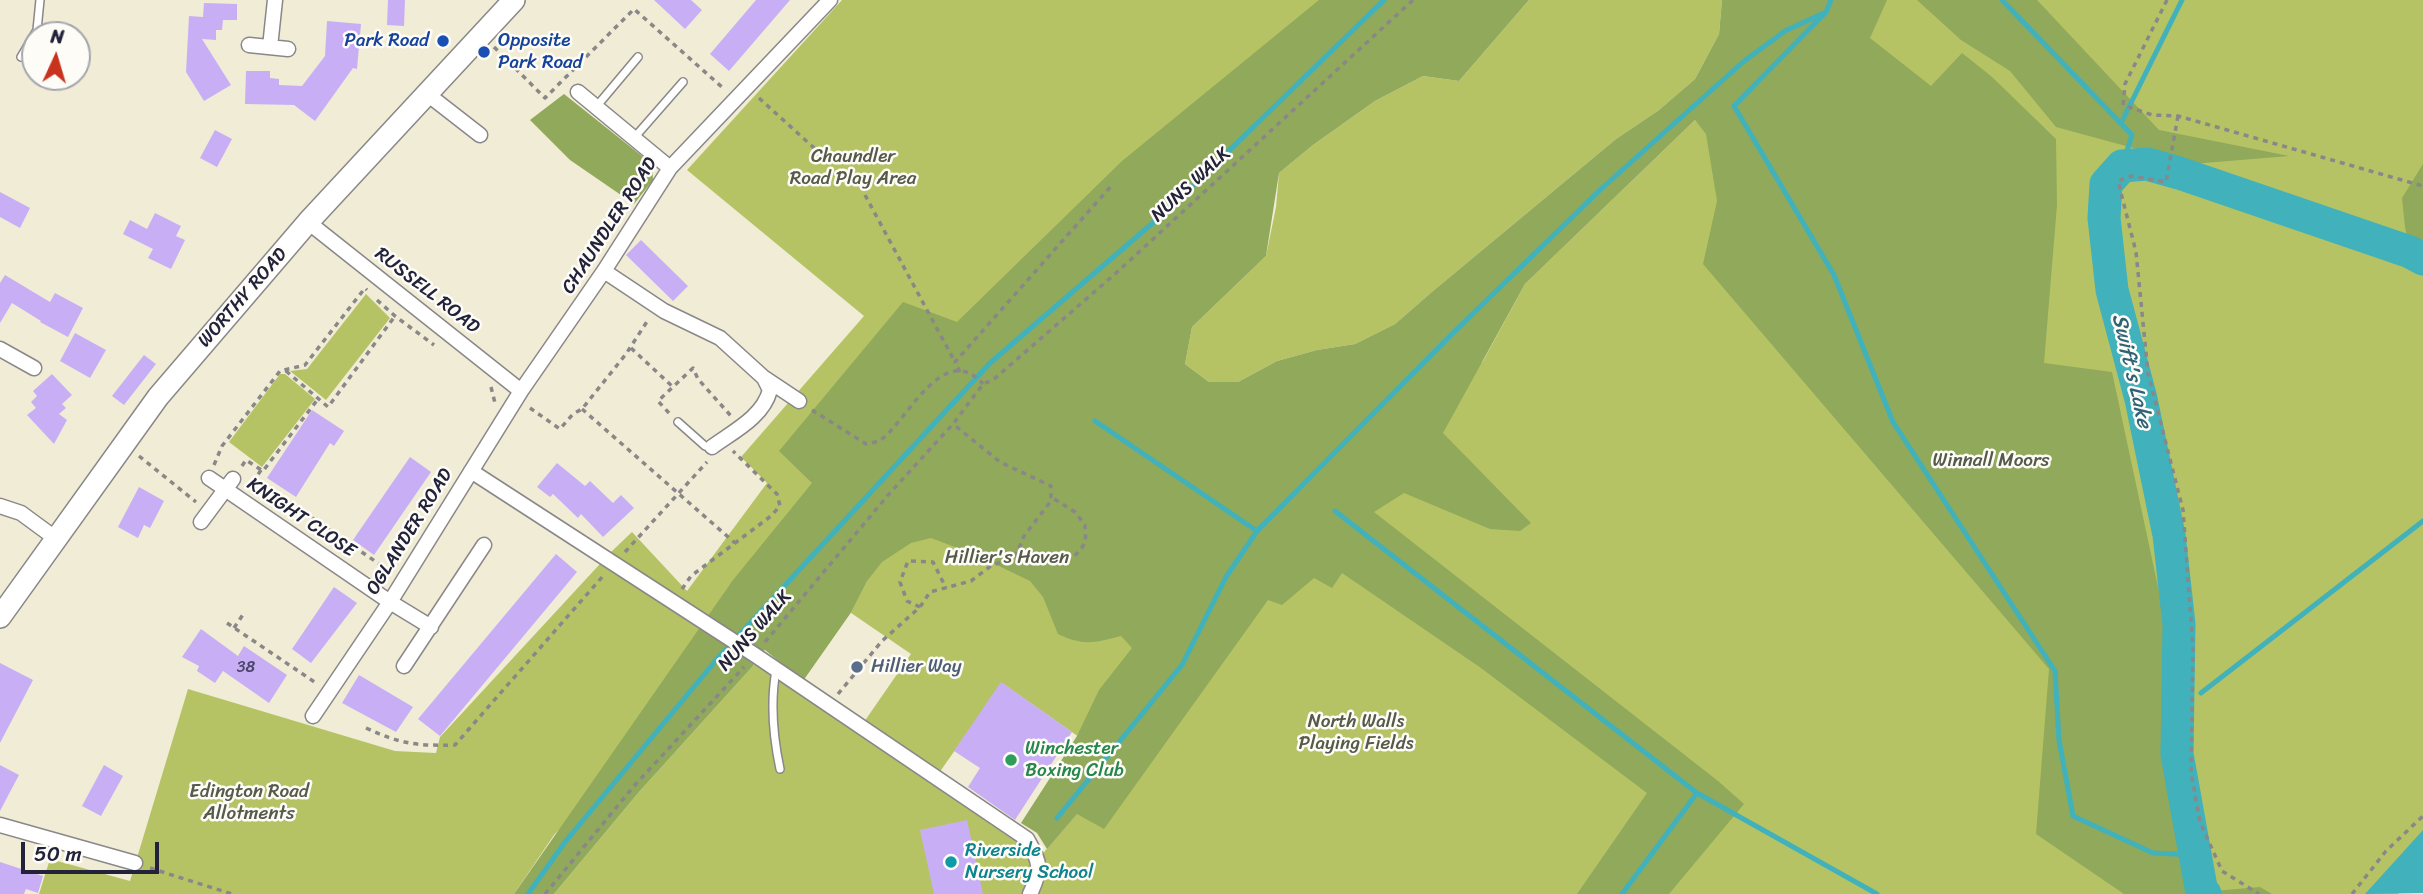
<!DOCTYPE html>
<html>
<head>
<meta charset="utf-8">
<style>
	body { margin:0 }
	#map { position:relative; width:2423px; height:894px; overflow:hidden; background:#f1ecd6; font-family:Sriracha,sans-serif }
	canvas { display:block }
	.north { position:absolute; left:21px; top:21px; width:70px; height:70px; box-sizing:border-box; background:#fdfcf7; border:2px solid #a5a5ac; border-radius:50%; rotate:4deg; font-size:19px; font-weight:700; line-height:28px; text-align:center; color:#22223b }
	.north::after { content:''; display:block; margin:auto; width:24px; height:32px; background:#c8321e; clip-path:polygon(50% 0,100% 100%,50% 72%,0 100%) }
	.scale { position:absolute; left:21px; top:842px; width:138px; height:32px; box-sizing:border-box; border:4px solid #22223b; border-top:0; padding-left:9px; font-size:21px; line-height:24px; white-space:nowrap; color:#22223b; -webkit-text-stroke:5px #fdfcf7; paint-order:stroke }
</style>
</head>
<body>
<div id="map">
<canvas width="2423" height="894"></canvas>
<div class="north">N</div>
<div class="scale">50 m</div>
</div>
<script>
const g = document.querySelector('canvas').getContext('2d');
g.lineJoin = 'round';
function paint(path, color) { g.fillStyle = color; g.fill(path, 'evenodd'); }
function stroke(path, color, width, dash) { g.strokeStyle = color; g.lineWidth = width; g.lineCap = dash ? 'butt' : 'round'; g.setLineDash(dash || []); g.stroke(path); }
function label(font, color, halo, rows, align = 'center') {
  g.font = font + ' Sriracha,sans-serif'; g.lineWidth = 5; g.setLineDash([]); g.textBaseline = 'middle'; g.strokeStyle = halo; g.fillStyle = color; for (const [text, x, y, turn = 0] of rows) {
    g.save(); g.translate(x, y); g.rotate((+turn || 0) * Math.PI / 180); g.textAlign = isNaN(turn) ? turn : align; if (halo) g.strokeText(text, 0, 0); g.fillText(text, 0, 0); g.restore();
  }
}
paint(new Path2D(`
	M842,0H1363L554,835L514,894H39L50,859L130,881L188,689L395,751L436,753L440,737L611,552L632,532L687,591L767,483L741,457L864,316L687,170Z
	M1529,0H1722L1719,34L1695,79L1659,110L1616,139L1433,291L1395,324L1355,344L1317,350L1277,361L1238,382H1209L1185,364L1192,327L1266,256L1276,207L1279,173L1313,145L1375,101L1423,76L1459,81Z
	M1838,0H2423V862L2398,894H554L639,792L753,666L755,655L1027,839L1039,858L1271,585L1483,361L1525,284L1695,120L1707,133Z
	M366,294L390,318L326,400L290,371L307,369Z
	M280,374H285L315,399L262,467L229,442Z
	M985,390L1265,586L1116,763L1002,683L939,773L864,722L911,654L816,589Z`), '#b5c365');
paint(new Path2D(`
	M1319,0H1529L1459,81L1423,76L1375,101L1313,145L1279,173L1266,256L1192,327L1185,364L1209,382H1238L1277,361L1317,350L1355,344L1395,324L1433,291L1616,139L1659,110L1695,79L1719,34L1722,0H1887L1870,38L1931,86L1962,53L1991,76L2056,139L2057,205L2044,363L2112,372L2167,629L2165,754L2202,892L2260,887L2272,894H2124L2036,834L2049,669L1703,264L1717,201L1706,134L1695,120L1525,284L1443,433L1531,523L1520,531L1490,529L1404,493L1374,512L1718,781L1744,804L1669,894H1577L1647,793L1481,668L1342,573L1332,588L1314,578L1282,605L1268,600L1104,829L1077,814L1047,849L1037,833L1021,823L1077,736L1099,690L1132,648L1121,636C1094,643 1083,646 1058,634L1043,597L1030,581L976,555L931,538L911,543L882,562L867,581L850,614L803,681L765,650L755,655L753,666L639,792L554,894H514L733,580L812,483L779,451L903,302L957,322L1122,161Z
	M1917,0H2037L2159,130L2289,156L2192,164L2056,127L2010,71L1961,40Z
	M564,94L652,164L653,180L634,204L570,160L530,120Z
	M2423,164V273L2414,271L2405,227L2402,198Z`), '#90a95a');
paint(new Path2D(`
	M2423,830V893L2365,894Z`), '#41b1bb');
stroke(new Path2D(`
	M1831,0L1826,12L1734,106L1834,275L1893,422L2055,671L2059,740L2073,816L2153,853L2195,855
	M2002,0L2132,135L2122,166
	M2121,123L2182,0
	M1095,421L1257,531
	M1335,511L1697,793L1622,894
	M2201,693L2423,521
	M2178,712L2184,707
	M1697,793L1877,894
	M1057,818L1182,665L1226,577L1257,531L1451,335L1601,189L1743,62L1785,31L1826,12
	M528,894L565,842L717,659L990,363L1169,209L1384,0`), '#41b1bb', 5);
stroke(new Path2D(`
	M2205,894L2202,893L2177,754L2179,624L2169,535L2141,399L2112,290L2104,218L2106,184L2122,166L2147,164L2179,173L2410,252L2423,259`), '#41b1bb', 33);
paint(new Path2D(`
	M388,0H405L404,26L387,25Z
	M654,0H691L702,10L685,29Z
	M756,0H790L729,71L710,54Z
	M204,3L237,4V20H223L222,30H216V40L202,39L231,85L204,101L186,72L189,16L203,17Z
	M327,21L361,24L357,69L353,68L315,121L294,105L245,104L246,71H270V78L279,79V85L302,86L325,56Z
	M215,130L232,139L217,167L200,158Z
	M0,192L30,208L20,228L0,217Z
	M155,213L181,226L176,236L185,240L171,269L148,258L153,249L123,234L130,220L147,229Z
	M641,240L688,286L673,301L626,255Z
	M5,275L50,302L55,293L83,308L68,337L40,322L41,321L12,303L0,323V283Z
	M75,333L106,350L90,378L60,361Z
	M144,355L156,364L124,405L112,396Z
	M52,374L72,395L62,404L66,408L59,414L67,420L54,444L27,415L36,408L31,402L37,396L33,391Z
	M312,410L344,431L334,446L330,443L296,497L267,478Z
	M410,457L431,472L374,555L353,540Z
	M557,463L585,486L590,481L613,503L621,495L634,508L603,537L581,514L578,518L553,494L550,497L537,487Z
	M139,487L164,501L150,528L144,525L138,538L118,527Z
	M556,554L577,572L440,736L418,719Z
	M334,587L357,603L311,663L292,649Z
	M201,629L238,656L244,646L287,675L269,703L223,671L215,683L197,671L199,666L182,657Z
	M0,663L33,680L0,743Z
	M359,675L413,707L396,732L342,703Z
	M1001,682L1072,732L1015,820L968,787L980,768L954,751Z
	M0,765L19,775L0,811Z
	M104,765L123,776L101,816L82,806Z
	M967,820L983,894H934L920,830Z
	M0,862L43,876L38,893L26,889L24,894H0Z`), '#c8aff5');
const lane = new Path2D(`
	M21,57L37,30L40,0
	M596,107L638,57
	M634,138L683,82
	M678,422L705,446L712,447
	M776,670C770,704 773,736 780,769`);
const street = new Path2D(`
	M249,45L288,49
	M270,47L275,0
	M578,92L670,168
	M426,93L480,135
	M308,222L521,391
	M604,271L664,311L720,338L763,377L799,401
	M0,349L34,368
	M712,447C734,431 763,417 770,390L764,378
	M471,471L755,655L1027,839C1041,863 1042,869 1030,894
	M209,478L390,602L431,627
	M0,506L21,513L55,538
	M201,522L233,479
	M404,666L484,545
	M313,716L390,602L521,391L604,271L670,168L830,0
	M0,825L135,863`);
const secondary = new Path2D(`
	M0,617L158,397L308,222L514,0`);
stroke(lane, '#8a8788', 10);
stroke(street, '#8a8788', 17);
stroke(secondary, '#8a8788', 24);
stroke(new Path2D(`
	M2167,0L2125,84L2123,105L2152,115L2178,116L2423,186
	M494,47L545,98L634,9L723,88
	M759,98L824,157
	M2178,116L2166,182L2131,176L2118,181L2136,252L2148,373L2183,510L2193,648L2191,773L2200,822L2222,871L2259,894
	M865,195L955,362
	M377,300L395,316L434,345
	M631,348L673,387
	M286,371L328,407L395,316
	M960,372L955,362L1112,185
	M491,387L495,403
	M530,408L560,429L573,414L582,409L626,354L648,320
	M582,409L735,543
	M812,410L866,444C871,443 878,442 882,439C908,419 944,340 983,384
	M669,413L658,401L693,368L698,379L731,416
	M139,456L196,502
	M214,465L222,446L280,371L305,365L365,288L367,290
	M242,466L246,460L263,471L318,399
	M261,470L255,479L388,570L410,536
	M625,552L707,462
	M1016,554C1036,560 1076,570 1085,541C1086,537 1085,529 1085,525L1075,512L1051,497
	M682,589L691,576L771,516L780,506L777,494L733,451
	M920,607L907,601L900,582L908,561L933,562L946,588
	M227,623L316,683
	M234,628L244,613
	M765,642L889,494L953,424L983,384L993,380L1115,274L1413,0
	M838,694L882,641L920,607L930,592L971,581L991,566L1013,557L1018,551L1024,536L1051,501V486L1000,462L953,424
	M366,728C400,744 417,746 455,745L603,576
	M150,868L232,894
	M545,894L634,786L744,667
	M2352,894L2386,851L2423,816`), '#8a8788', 3.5, [5, 5]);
stroke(lane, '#fff', 7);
stroke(street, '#fff', 14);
stroke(secondary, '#fff', 21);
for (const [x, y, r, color] of [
	[443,41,7,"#1a4fb4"],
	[484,52,7,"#1a4fb4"],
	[857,667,7,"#5c6f8a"],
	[1011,760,7,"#2e9e5b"],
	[951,862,7,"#0f9aa8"]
]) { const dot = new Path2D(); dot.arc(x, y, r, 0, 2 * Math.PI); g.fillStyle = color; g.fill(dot); stroke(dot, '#fdfcf7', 2.5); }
label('16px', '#4c456a', null, [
	["38",246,668]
]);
label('19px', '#164399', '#fdfcf7', [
	["Park Road",429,41],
	["Opposite",498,41,"left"],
	["Park Road",498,63,"left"]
], 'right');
label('19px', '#555a4a', '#fdfcf7', [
	["Chaundler",853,157],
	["Road Play Area",853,179],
	["Winnall Moors",1991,461],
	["Hillier's Haven",1007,558],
	["North Walls",1356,722],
	["Playing Fields",1356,744],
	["Edington Road",249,792],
	["Allotments",249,814]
]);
label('19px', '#22223b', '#fdfcf7', [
	["NUNS WALK",1191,185,-43],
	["CHAUNDLER ROAD",610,226,-57],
	["RUSSELL ROAD",427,291,38],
	["WORTHY ROAD",243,298,-49],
	["KNIGHT CLOSE",301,518,34],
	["OGLANDER ROAD",410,532,-58],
	["NUNS WALK",755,631,-49]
]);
label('19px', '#4e5e75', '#fdfcf7', [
	["Hillier Way",871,667]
], 'left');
label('19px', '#27864d', '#fdfcf7', [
	["Winchester",1025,749],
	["Boxing Club",1025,771]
], 'left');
label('19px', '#0d838f', '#fdfcf7', [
	["Riverside",965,851],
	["Nursery School",965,873]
], 'left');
label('italic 21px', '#306275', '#fdfcf7', [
	["Swift's Lake",2131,371,77]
]);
</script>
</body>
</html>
